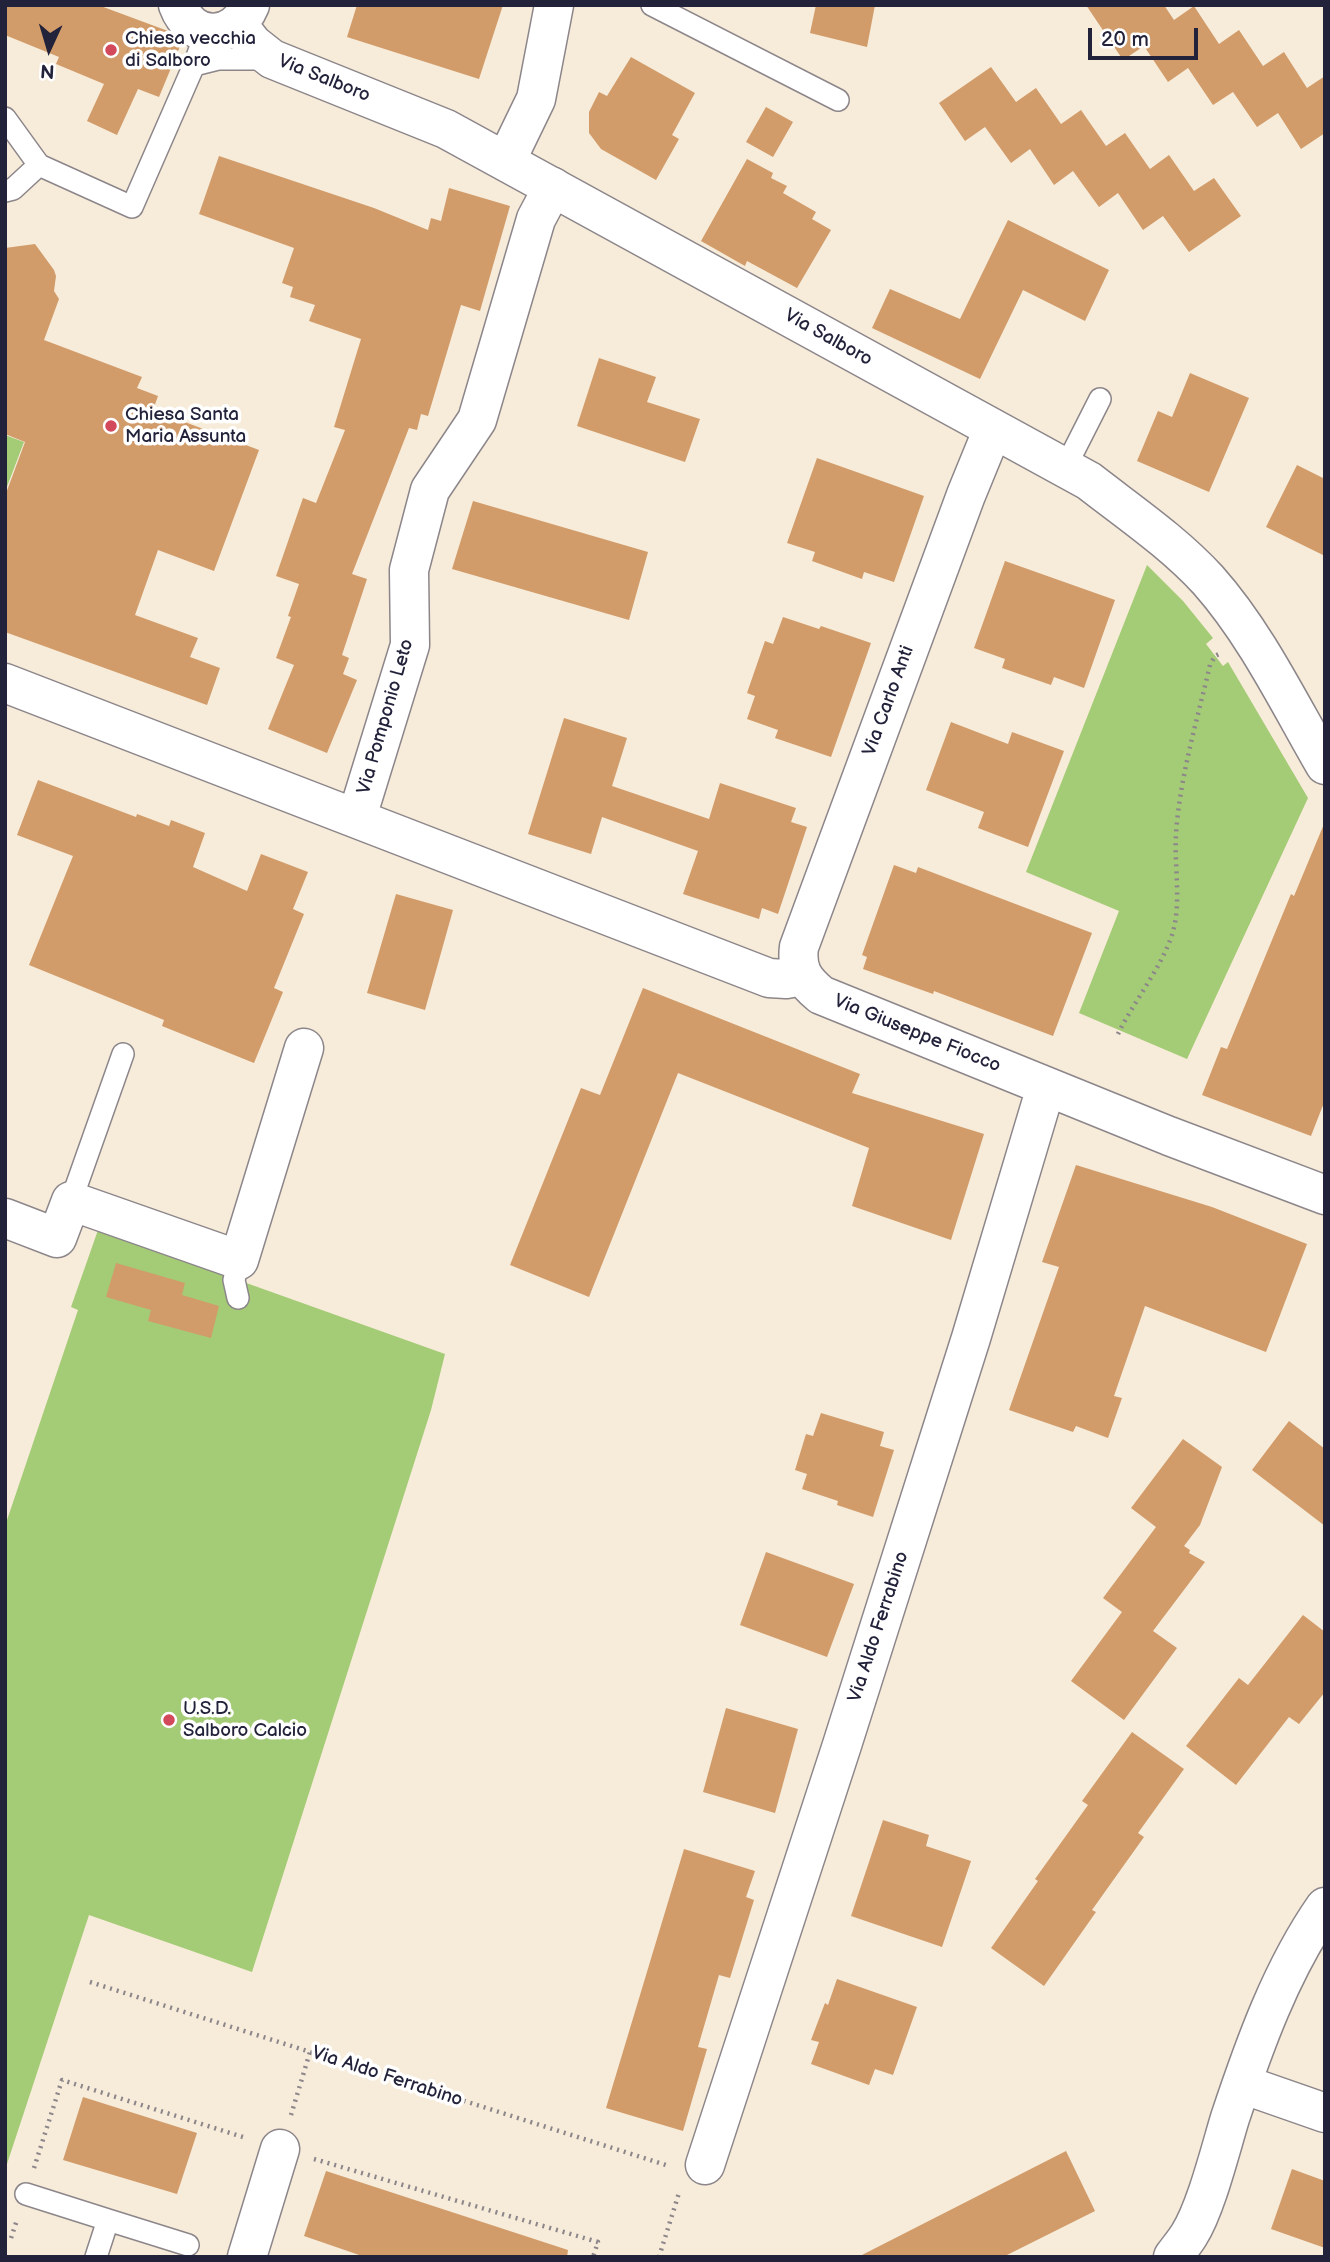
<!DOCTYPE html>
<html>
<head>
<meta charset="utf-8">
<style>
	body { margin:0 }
	#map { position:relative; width:1330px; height:2262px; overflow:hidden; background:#f7ebd9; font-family:"Balsamiq Sans",sans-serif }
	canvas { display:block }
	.frame { position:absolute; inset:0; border:7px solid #22223b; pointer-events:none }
	.north { position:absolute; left:14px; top:14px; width:70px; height:70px; -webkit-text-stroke:5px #fff; paint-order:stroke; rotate:184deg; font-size:19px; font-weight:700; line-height:28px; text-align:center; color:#22223b }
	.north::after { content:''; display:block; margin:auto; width:24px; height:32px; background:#22223b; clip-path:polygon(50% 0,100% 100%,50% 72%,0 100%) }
	.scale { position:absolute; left:1088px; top:28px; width:110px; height:32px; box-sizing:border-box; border:4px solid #22223b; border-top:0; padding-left:9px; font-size:21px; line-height:24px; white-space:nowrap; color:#22223b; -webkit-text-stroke:5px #fff; paint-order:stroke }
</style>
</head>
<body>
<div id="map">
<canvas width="1330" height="2262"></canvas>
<div class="frame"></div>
<div class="north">N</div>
<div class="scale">20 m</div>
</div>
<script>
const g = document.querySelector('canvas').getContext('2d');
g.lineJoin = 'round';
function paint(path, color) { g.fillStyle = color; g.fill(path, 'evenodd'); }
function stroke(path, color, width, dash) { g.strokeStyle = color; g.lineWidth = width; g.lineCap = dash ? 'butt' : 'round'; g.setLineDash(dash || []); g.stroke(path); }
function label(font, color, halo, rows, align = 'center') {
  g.font = font + ' "Balsamiq Sans",sans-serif'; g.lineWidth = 7; g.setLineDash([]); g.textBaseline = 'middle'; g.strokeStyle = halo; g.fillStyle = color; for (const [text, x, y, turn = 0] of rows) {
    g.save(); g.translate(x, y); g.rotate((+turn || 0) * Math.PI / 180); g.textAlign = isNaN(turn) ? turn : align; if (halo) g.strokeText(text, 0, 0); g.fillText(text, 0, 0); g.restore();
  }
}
paint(new Path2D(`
	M5,435L24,442L5,492Z
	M1147,565L1183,601L1213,638L1206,644L1223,666L1228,662L1308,798L1187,1059L1079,1013L1119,911L1026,872Z
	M98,1230L445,1354L431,1410L252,1972L89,1915L5,2170V1526L78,1310L71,1307Z`), '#a4cb76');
paint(new Path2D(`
	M5,5H98L168,31L181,44L159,97L138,89L117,135L87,121L104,84L56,64L59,57L5,35Z
	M357,5H503L479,79L347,37Z
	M816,5H875L867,47L810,33Z
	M1086,5H1164L1174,20L1194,6L1219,44L1239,30L1263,66L1284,52L1307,88L1325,76V133L1301,149L1278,113L1257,127L1233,92L1213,105L1188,68L1168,82L1144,46L1123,60Z
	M631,57L695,93L672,135L679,139L656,180L601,149L589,133V112L599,92L607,96Z
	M991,67L1016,102L1036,88L1061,124L1081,110L1106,146L1125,133L1150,169L1169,155L1194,191L1214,178L1241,216L1189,252L1163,216L1143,230L1118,193L1099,207L1073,171L1054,185L1030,149L1011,163L985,127L965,141L939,103Z
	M766,107L793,122L773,157L746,142Z
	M219,156L374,208L428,230L431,218L441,221L449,188L510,206L480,311L461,305L428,416L421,414L417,430L409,428L352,574L367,579L342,655L349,658L343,674L357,680L327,753L268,729L294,665L276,658L291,617L288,616L299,584L276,576L303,498L316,503L345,430L334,427L361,339L309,321L315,305L290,297L293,287L282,283L294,248L199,214Z
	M747,159L773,173L771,178L787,186L783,193L816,212L812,219L831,230L797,288L747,261L745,266L701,241Z
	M1008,220L1109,270L1085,321L1023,290L980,379L872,328L890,289L960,319Z
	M35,244L54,270L56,276L54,291L59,299L44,340L142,377L137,388L158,396L153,410L259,450L214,571L158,550L135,615L198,638L190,657L220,668L207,705L5,632V496L25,442L5,434V248Z
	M599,358L656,377L647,402L700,419L685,462L577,426Z
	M1190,373L1249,398L1209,492L1137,461L1158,411L1172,417Z
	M817,458L924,496L894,582L864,572L862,579L812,561L815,552L787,543Z
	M1297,465L1325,479V556L1266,527Z
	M473,501L648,552L629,620L452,569Z
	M1005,561L1115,600L1084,688L1054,677L1051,685L1002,668L1005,659L974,648Z
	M783,617L819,629L821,626L871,643L831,757L775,738L778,730L747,719L755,696L747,693L765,641L773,644Z
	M564,718L627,738L612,786L709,819L720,783L796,808L791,822L807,827L778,914L762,908L759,919L683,894L698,851L602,817L591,854L528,834Z
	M951,722L1008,744L1012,732L1064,751L1028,847L978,828L984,812L926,790Z
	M38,780L136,817L137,814L169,826L171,820L205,833L193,867L247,891L261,854L308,872L293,909L304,914L274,988L283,992L254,1063L162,1026L164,1020L29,965L73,856L17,835Z
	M1324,824L1325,1100L1311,1136L1202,1095L1221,1047L1227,1049L1291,894L1294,896Z
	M894,865L916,873L918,867L1092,933L1053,1036L934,991L933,994L863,969L867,957L862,955Z
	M396,894L453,910L425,1010L367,993Z
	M643,988L860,1074L852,1093L984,1134L951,1240L852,1206L869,1148L678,1073L589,1297L510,1265L581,1088L600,1095Z
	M1076,1165L1212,1207L1307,1244L1266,1352L1145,1306L1114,1396L1122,1398L1108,1438L1076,1426L1073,1432L1009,1410L1059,1267L1042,1262Z
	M116,1263L185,1283L182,1295L219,1306L211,1338L148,1321L151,1310L106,1297Z
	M821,1413L884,1432L880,1446L894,1450L873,1517L837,1505L838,1501L802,1489L807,1474L795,1470L806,1434L813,1436Z
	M1289,1421L1325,1449V1526L1252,1470Z
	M1183,1439L1222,1467L1200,1525L1184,1546L1190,1550L1189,1553L1205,1562L1153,1631L1177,1648L1124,1720L1071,1681L1122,1612L1103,1598L1156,1527L1131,1508Z
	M766,1552L854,1584L827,1657L740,1625Z
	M1303,1615L1325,1632V1692L1299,1724L1289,1717L1236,1785L1186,1746L1239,1678L1248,1685Z
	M726,1708L798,1729L775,1813L703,1792Z
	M1132,1732L1184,1769L1138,1833L1144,1837L1092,1910L1096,1912L1044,1986L991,1948L1038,1881L1035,1879L1088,1805L1082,1801Z
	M883,1820L929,1835L926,1846L971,1861L942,1947L851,1916Z
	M684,1849L755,1871L746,1897L754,1900L730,1978L719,1975L698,2047L707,2049L683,2131L606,2108Z
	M837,1979L917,2007L893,2075L875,2069L869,2085L811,2064L819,2042L811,2040L825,2003L828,2005Z
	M83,2097L197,2133L177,2194L63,2160Z
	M1066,2151L1095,2211L1003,2257H858Z
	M1292,2169L1325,2181V2248L1271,2229Z
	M326,2171L568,2250L567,2257H365L304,2236Z`), '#d19c6a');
const lane = new Path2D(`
	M652,5L838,100
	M194,65L218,59H268
	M5,118L39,165
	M5,191L13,189L39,165L132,207L194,65L206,32
	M1065,468L1100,399
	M71,1201L123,1054
	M238,1298L234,1280L239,1260
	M26,2194L108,2220
	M96,2257L108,2220L188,2245`);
const street = new Path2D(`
	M506,161L536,99L554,5
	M993,429L966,495L799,947C796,970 804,981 821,995L1169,1136L1325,1195
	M5,683L769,978L786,979L802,976
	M357,817L410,645L409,570L430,490L477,420L536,219L553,187
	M5,1218L57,1238L71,1201L239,1260L304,1048
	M1242,2084L1325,2113
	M705,2165L842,1745L971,1338L1046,1087
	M247,2257L280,2149
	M1173,2257C1178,2250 1184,2243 1189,2235C1206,2208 1220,2151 1230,2118C1254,2046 1281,1970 1325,1907`);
const secondary = new Path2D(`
	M178,5C192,43 235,41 250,5
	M238,25L253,44L272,59L446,129L1089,481C1130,513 1173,542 1208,580C1256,634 1289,703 1325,765`);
stroke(lane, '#8c868a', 24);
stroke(street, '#8c868a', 41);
stroke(secondary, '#8c868a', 41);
stroke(new Path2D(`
	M1118,1034C1134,1001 1160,970 1172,935C1182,904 1174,866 1176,834C1180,776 1197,721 1210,665L1215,656L1219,654
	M90,1982L669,2166
	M291,2115L310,2052
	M314,2159L598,2242L593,2257
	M34,2168L62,2080L246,2138
	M11,2238L17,2220
	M659,2257L679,2193`), '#8c868a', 4.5, [2, 5]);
stroke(lane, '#fff', 21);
stroke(street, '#fff', 38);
stroke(secondary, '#fff', 38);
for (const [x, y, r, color] of [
	[111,50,7,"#d1495b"],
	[111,426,7,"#d1495b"],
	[169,1720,7,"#d1495b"]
]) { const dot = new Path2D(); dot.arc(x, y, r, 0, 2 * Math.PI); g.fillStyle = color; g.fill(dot); stroke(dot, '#fff', 2.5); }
label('19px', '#22223b', '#fff', [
	["Chiesa vecchia",125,39],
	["di Salboro",125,61],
	["Chiesa Santa",125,415],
	["Maria Assunta",125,437],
	["U.S.D.",183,1709],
	["Salboro Calcio",183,1731]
], 'left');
label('19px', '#22223b', '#fff', [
	["Via Salboro",324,79,22],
	["Via Salboro",828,338,29],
	["Via Carlo Anti",889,701,-70],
	["Via Pomponio Leto",386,717,-74],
	["Via Giuseppe Fiocco",917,1034,22],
	["Via Aldo Ferrabino",879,1627,-72],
	["Via Aldo Ferrabino",387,2077,18]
]);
</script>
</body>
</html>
